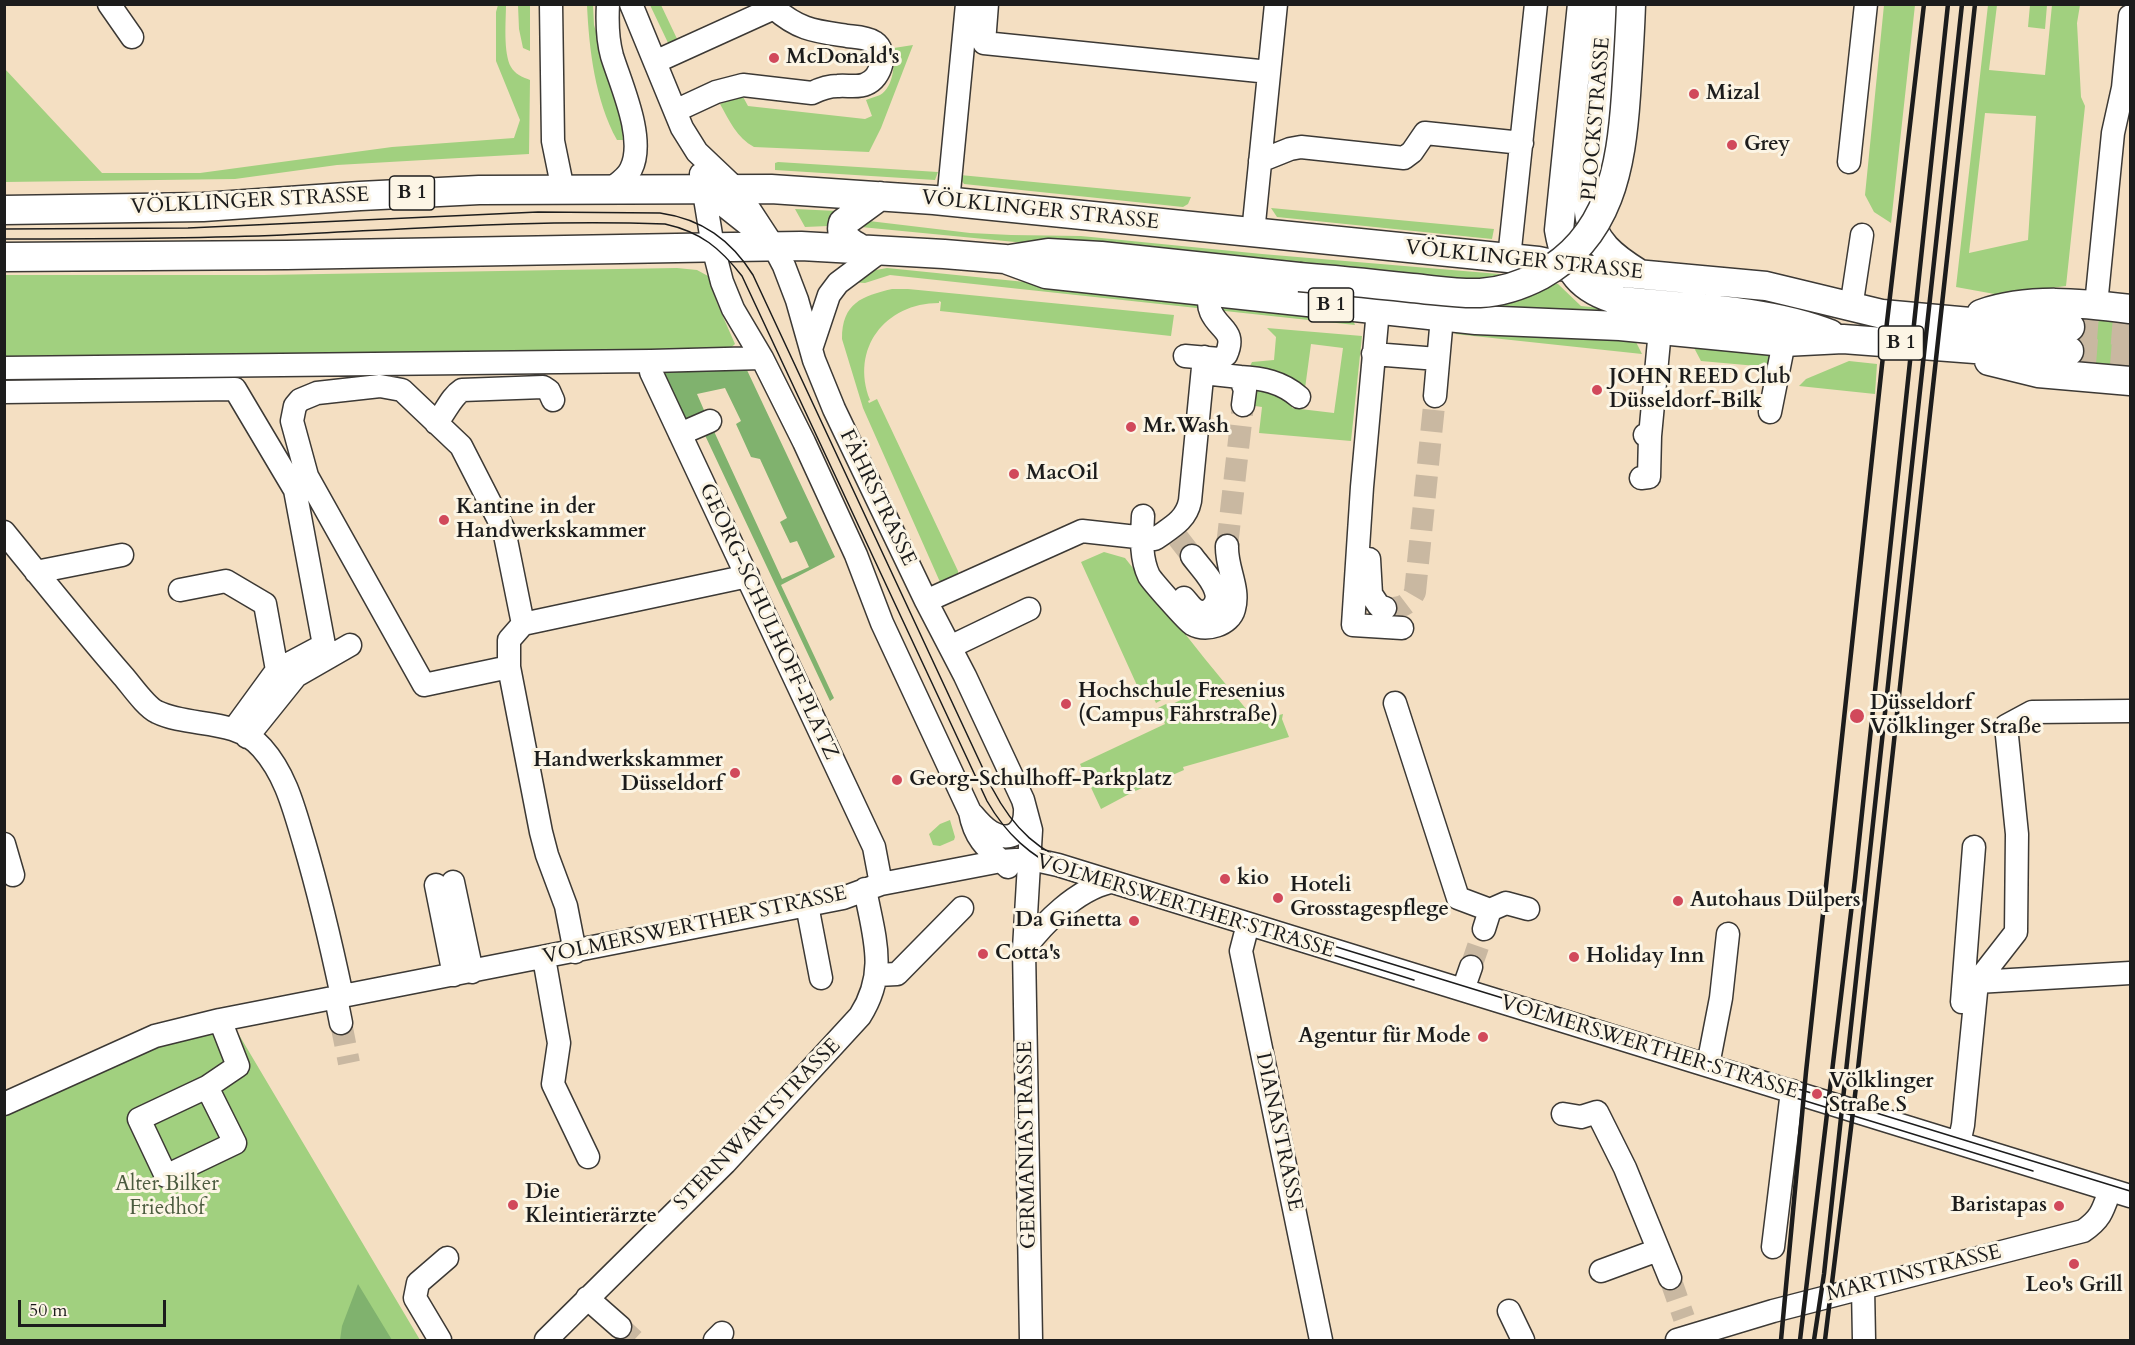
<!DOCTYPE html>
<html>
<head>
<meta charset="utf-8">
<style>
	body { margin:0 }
	#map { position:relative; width:2135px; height:1345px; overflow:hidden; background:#f4dfc2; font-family:Cardo,serif }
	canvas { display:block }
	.frame { position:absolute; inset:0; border:6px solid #1c1c1c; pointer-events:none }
	.scale { position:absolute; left:18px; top:1300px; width:148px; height:27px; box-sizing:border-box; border:3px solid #1c1c1c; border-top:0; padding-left:8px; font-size:18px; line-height:21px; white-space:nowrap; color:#1c1c1c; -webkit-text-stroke:4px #fcf5e5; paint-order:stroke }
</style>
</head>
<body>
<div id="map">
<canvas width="2135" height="1345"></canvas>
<div class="frame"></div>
<div class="scale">50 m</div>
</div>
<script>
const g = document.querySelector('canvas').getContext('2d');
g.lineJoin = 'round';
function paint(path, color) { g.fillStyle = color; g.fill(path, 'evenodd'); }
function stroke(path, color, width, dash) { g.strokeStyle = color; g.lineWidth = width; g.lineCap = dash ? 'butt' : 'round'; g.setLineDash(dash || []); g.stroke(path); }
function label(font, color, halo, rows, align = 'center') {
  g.font = font + ' Cardo,serif'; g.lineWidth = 6; g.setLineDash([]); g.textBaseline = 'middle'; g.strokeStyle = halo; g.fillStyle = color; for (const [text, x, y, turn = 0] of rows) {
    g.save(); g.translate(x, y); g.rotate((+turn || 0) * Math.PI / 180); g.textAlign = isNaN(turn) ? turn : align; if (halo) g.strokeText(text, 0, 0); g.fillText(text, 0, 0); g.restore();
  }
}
paint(new Path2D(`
	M498,5H506C506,20 503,53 511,67C515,74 522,77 530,80L529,154L337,165L235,179L5,182V69L102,173H200L392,147L514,138L520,120L496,61V12Z
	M518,5H530V51L523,48L519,29Z
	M587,5H593L594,25L622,120L623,140H617C595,100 589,49 587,5Z
	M650,5H661L679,43L670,47Z
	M1884,5H1915L1891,223L1874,212L1865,195Z
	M1988,5H1997L1989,70L2045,75L2052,5H2080L2077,23L2081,97L2085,106L2066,286L2000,295L1956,287ZM1985,113L2036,116L2028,240L1969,253Z
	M2030,5H2047L2045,29L2028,27Z
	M913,45L881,128L869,152L754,147C737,138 729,120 720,104L742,95L748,106L865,119L872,116L866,100C870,98 876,97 880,95C895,86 894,62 894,48Z
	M778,162L938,172L935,180L775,170V163Z
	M960,175L1191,197L1188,204L1183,207L964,184L960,178Z
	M1271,208L1494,229L1492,239L1277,217Z
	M795,209L837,211L828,226L805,227Z
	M869,221L970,233L1011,235L1081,236L1262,254L1511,275L1558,284L1581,306L1774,326L1545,316L1046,245L861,227L863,222Z
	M677,268L697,270L708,276L717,303L735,344L726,352L5,360L4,275H264Z
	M887,268L1351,315L1355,325L890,275L865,283L849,282L865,272Z
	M892,289H908L1174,315L1171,336L940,311L941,302L939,301V303C885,303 850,349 870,400L868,401L869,403L877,399L958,571V573L940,582L863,408L842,339C842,303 862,296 892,289Z
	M2069,313L2130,319V373L2068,366Z
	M1267,328L1362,336L1351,441L1259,433L1262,407L1255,406L1256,382L1293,399L1292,408L1334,413L1343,348L1311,344L1304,396L1249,368L1252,362L1274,360L1276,337Z
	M1463,329L1634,338L1642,354L1455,334Z
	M1692,344L1777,352L1768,367L1701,361Z
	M1849,361L1877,364L1875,394L1799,386L1806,379Z
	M1104,552L1125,558L1205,659L1256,721L1283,714L1282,719L1289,737L1183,767L1184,770L1133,792L1101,809L1080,764L1165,724L1158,708L1166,704L1168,706L1183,699L1179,690L1156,703L1149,688L1140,692L1081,562Z
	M950,820L955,837L954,840L940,846L933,845L929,834L940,824Z
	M232,1023L420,1340H5L4,1113L159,1040Z`), '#a1d07f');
paint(new Path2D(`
	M746,368L835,557L781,585L834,698L830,701L703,431L712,427L782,579L809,567L797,541L790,543L780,522L787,518L760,459L751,457L736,424L741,421L725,388L697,394L707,417L684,427L661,371Z
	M358,1284L392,1340H340L342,1326Z`), '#80b26e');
stroke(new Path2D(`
	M1178,538L1192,556
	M1227,546L1243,405
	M1385,608C1401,609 1408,606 1415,592L1435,396
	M1471,967L1484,929
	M341,1023L349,1063
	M1670,1278L1684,1318
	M620,1327L634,1340`), '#c9b8a1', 22, [22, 11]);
stroke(new Path2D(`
	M2070,327L2130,332
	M2069,351L2130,356`), '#c9b8a1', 28, [28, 14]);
const minor = new Path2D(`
	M109,4L132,37
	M551,4L553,141L563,190
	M608,4C607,22 607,38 612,56C621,85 646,139 631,169C627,178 618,183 611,189
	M631,4L682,128L697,152L736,189L774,247L784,266L797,300L814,360L834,409L926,601L965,676L1023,800L1031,830L1024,949L1031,1340
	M987,4L984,43L1269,72
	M655,62L774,8C799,30 815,31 847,36C855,37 866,37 874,42C889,52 881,78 866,84C858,88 847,85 838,86C829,86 820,89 812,93L743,85L716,92L675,111
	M1260,161L1290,149L1301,147L1404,158L1412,152L1425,133L1522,143
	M1849,162L1866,4
	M701,174L713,247L722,282L733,309L762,358L804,442L856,555L882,623L970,812C975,840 988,849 1008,867
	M703,189L756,231
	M948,202L967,4
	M1253,233L1276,4
	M1509,258L1536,4
	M2096,305L2113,133L2123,88L2130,16
	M1851,308L1862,235
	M1378,310L1362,487L1353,625L1402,628
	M811,349L829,295L838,283L882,250
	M1373,354L1438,359
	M1185,356L1219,359L1226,355C1237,331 1219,330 1211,312C1208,305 1209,299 1210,292
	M651,361V372L874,847L881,884
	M4,368L651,361L762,358
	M1203,373L1240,377L1245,390L1243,405
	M1240,377C1262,378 1282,382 1299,397
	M4,392L235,389L295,490L324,645L277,670L234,729
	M1435,396L1442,317
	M1770,412L1784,342
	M436,423C446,412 450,398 462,390L543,387L549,391L553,400
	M680,434L710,421
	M1645,435L1650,436L1660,330
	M1641,478L1649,477L1650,436
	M1143,516C1142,536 1140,557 1149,576C1152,581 1187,621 1192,624C1206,632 1230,625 1234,609C1240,588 1226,568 1227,546
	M4,532C43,580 82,629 123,676C131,685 146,707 157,712C190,728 235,717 262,748C286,775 294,809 304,842C319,893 331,944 342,996
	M1369,559L1371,594L1379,606L1385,608
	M36,572L122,555
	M180,590L226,581L265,604L277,670
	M1184,598C1187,601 1190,606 1194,609C1206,618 1220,605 1216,592C1213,579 1199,566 1192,556
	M926,601L1082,531L1155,539C1170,528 1186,521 1190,501L1204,357
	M950,647L1029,609
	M509,667L424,685L307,476L292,421L295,406L300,400L317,393L380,386L402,390L461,446L504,530L523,624
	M1395,703L1458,898L1490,910L1484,929
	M247,737L296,676L350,645
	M973,815C978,821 984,828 991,832C1013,844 1026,830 1025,808
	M4,844L13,875
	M453,882L472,972
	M436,885L454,975
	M807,905L821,978
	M1490,910L1506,903L1528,909
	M1248,924L1241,951L1321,1340
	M1024,949C1044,923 1076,890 1110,882
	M575,952L566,906L547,855L541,832L509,667V640L523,624L748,576
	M544,958L559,1043L553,1084L588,1157
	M877,975L897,974L962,908
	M1977,982L2130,973
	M1463,990L1471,967
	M336,998L341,1023
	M1962,1002L1974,847
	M1708,1065L1721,998L1728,934
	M207,1087L139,1119L166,1176L235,1143L207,1087L238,1066L220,1020
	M4,1104L155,1036L220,1020L843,898L881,884L1001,861L1031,859L1058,865L2130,1196
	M1563,1114L1581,1117L1597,1112L1625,1168L1670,1278
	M1959,1143L1963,1125L1977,982L2016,932L2017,834L2006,726L2032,712L2130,711
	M1773,1247L1792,1091
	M1601,1271L1658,1250
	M1863,1287L1864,1340
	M587,1298L620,1327
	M1509,1311L1523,1340
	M440,1340L415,1298L418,1283L447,1258
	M546,1340L725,1163L860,1016C888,972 874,937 865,889
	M715,1340L722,1333
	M1677,1340L1773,1311L2083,1231C2101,1219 2103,1210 2110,1190`);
const major = new Path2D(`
	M1582,4L1559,230C1566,271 1580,290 1621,301C1690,308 1766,309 1830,334
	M1607,4L1603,76L1589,212C1592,242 1614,258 1638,273
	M4,210L203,207L360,196L479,190L771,189L934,200L1538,261L1571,268L1766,286L1882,314L2025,327H2070
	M861,249C850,243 839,237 843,223L880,196
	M4,257L287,255L732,247L801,246L944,254L1005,259L1046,274L1476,320L1620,326L1784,342L1843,339L2001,351H2069
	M1010,259L1048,253L1101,256L1299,277
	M1981,314C2029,297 2082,303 2130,309
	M1989,361L2038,373L2130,381`);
stroke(minor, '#3c3935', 25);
stroke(major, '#3c3935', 31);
stroke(minor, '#fff', 22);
stroke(major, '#fff', 28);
stroke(new Path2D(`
	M4,229L188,228L538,212L660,213C702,219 731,240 753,275L992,788C1014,830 1039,852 1083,869L2130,1191
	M4,239C97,239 190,239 283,235C410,229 537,219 665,224C701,232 720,248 742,276L987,801C1006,834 1030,856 1065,872L1414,980
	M1523,1014L2033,1171`), '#1c1c1c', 1.5);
stroke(new Path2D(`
	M1781,1340L1806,1072L1882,365L1924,4
	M1800,1340L1855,879L1948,4
	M1814,1340L1824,1274L1962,4
	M1825,1340L1856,1087L1975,4`), '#1c1c1c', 4.5);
const majorBridge = new Path2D(`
	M1299,277C1337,280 1375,284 1412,288C1435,290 1458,294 1480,293C1501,292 1522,285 1541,275C1610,237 1621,167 1626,95C1628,65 1630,35 1631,4`);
stroke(majorBridge, '#3c3935', 31, []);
stroke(majorBridge, '#fff', 28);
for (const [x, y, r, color] of [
	[774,58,6,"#d1495b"],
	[1694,94,6,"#d1495b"],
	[1732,145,6,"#d1495b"],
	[1597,390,6,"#d1495b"],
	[1131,427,6,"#d1495b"],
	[1014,474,6,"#d1495b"],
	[444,520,6,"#d1495b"],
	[1066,704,6,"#d1495b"],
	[1857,716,8,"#d1495b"],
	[735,773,6,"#d1495b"],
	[897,780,6,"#d1495b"],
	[1225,879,6,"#d1495b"],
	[1278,898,6,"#d1495b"],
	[1678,901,6,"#d1495b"],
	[1134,921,6,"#d1495b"],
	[983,954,6,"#d1495b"],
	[1574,957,6,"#d1495b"],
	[1483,1037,6,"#d1495b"],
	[1817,1094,6,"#d1495b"],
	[513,1205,6,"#d1495b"],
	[2059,1206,6,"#d1495b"],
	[2074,1264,6,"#d1495b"]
]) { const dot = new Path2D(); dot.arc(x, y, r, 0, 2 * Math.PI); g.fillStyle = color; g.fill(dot); stroke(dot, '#fcf5e5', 2); }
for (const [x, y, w] of [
	[412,193,45],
	[1331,305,45],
	[1901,343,45]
]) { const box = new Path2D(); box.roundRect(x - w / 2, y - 17, w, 34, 4.5); g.fillStyle = '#fcf5e5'; g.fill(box); stroke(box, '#1c1c1c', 1.5); }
label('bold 20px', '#1c1c1c', null, [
	["B 1",412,193],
	["B 1",1331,305],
	["B 1",1901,343]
]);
label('bold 21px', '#1c1c1c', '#fcf5e5', [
	["McDonald's",786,58],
	["Mizal",1706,94],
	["Grey",1744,145],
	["JOHN REED Club",1609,378],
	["Düsseldorf-Bilk",1609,402],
	["Mr.Wash",1143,427],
	["MacOil",1026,474],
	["Kantine in der",456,508],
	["Handwerkskammer",456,532],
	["Hochschule Fresenius",1078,692],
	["(Campus Fährstraße)",1078,716],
	["Düsseldorf",1870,704],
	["Völklinger Straße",1870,728],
	["Handwerkskammer",723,761,"right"],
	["Düsseldorf",723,785,"right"],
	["Georg-Schulhoff-Parkplatz",909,780],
	["kio",1237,879],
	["Hoteli",1290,886],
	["Grosstagespflege",1290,910],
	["Autohaus Dülpers",1690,901],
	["Da Ginetta",1122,921,"right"],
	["Cotta's",995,954],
	["Holiday Inn",1586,957],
	["Agentur für Mode",1471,1037,"right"],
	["Völklinger",1829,1082],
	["Straße S",1829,1106],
	["Die",525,1193],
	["Kleintierärzte",525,1217],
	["Baristapas",2047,1206,"right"],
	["Leo's Grill",2074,1286,"center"]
], 'left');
label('21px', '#1c1c1c', '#fcf5e5', [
	["PLOCKSTRASSE",1597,119,-85],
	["VÖLKLINGER STRASSE",250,202,-3],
	["VÖLKLINGER STRASSE",1040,211,6],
	["VÖLKLINGER STRASSE",1524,261,6],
	["FÄHRSTRASSE",877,498,64],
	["GEORG-SCHULHOFF-PLATZ",768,622,65],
	["VOLMERSWERTHER STRASSE",1185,907,17],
	["VOLMERSWERTHER STRASSE",695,926,-12],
	["VOLMERSWERTHER STRASSE",1649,1048,17],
	["STERNWARTSTRASSE",758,1125,-46],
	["DIANASTRASSE",1278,1132,78],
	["GERMANIASTRASSE",1028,1145,-91],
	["MARTINSTRASSE",1914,1274,-14]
]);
label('21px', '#4b5b3f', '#fcf5e5', [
	["Alter Bilker",167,1185],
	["Friedhof",167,1209]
]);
</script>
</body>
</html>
